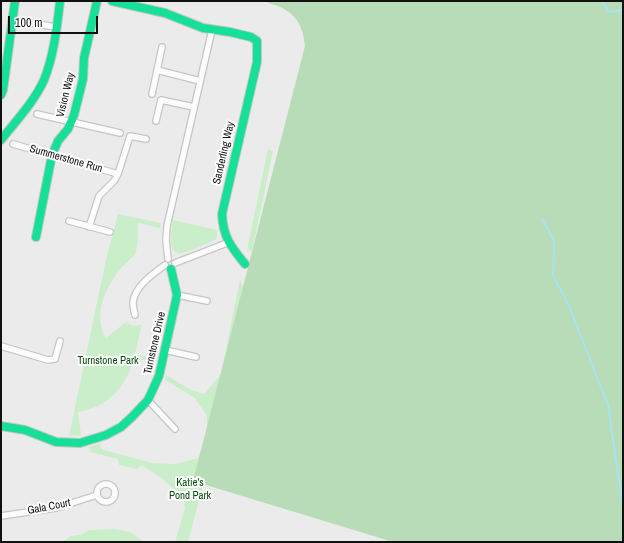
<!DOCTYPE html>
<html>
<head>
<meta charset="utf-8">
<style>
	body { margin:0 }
	#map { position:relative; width:624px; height:543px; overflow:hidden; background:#ecebec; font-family:"Archivo Narrow",sans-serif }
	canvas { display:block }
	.frame { position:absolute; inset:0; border:2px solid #121112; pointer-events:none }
	.scale { position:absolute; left:8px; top:16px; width:90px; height:18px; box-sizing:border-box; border:2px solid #121112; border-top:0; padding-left:5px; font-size:12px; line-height:14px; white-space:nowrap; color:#121112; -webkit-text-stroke:3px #fff; paint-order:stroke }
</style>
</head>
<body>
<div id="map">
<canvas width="624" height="543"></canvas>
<div class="frame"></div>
<div class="scale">100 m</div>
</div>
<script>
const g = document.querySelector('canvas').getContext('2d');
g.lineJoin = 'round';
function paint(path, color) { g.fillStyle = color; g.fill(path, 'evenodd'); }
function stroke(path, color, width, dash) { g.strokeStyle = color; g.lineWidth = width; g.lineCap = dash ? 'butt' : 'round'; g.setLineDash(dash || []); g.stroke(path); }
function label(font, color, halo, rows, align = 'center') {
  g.font = font + ' "Archivo Narrow",sans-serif'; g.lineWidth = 4; g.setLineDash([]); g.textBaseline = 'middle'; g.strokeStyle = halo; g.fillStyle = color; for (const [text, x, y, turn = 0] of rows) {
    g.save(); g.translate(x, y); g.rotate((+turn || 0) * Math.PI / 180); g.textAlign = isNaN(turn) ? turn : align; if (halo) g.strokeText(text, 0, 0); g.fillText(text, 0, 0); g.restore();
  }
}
paint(new Path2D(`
	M268,149L273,151L252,251L247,250Z
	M118,214L161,223L160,228L138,223C137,232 139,245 135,254C132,258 126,263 122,267C106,287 92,314 106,338L126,322C130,326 136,327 142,324L135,354L156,358L155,363L134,358C125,389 109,406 78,412L81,435L69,436L107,255Z
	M173,220L217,230V238L215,240C184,253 164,268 173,220Z
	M240,280L244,289L204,481L188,542H175L185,508L183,498L163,479L142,465L137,469L119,465L118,459L91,452L89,447L102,443L100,446L103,450L153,463L175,464L198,458L207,437V416L195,398L165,380L166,375L189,389L204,394L221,374Z
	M115,529L130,532L144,542H63L70,536L80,535L89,530Z`), '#caeec9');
paint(new Path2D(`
	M265,1H623V542H393L193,481L305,46C303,28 298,15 280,7C276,5 270,4 265,1Z`), '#b8dcb7');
stroke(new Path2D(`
	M602,1L609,12L623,10
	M543,220L554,241L553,275L569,306L608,405L623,508`), '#a6e3f5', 2);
const street = new Path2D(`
	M12,20L56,27
	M157,70L200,81
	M152,94L162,47
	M37,114L120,133
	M156,121L161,100L194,107
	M13,144L118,174
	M69,221L110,232
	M89,227L99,196L114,181L118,174L130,136L146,139
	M168,259L166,240L167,226L212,30
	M175,263L227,243
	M177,295L207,301
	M135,315C134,311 133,306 133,302C135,286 153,274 165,265
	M1,346L48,360L55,359L60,341
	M165,350L196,357
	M148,400L175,429
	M97 493a9 9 0 1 1 18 0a9 9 0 1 1-18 0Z
	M1,516L56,508L97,495`);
const fast = new Path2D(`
	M112,1L165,13L203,28L230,32L251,37L257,41V62L222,214C223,237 231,247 245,264
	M1,95L3,90L15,1
	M1,140C16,121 34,102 44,80C54,55 57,27 60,1
	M36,237L52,155L58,141L68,129L74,115L83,79L84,58L97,1
	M1,426L25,430L56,442L80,443L106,435L121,427L132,417L148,400L159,376L177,295L171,269`);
stroke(street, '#c6c6c6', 8);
stroke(fast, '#c6c6c6', 10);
stroke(street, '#fcfcfc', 5.5);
stroke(fast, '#16e098', 8);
label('11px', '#121112', '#fff', [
	["Vision Way",66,95,-76],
	["Sanderling Way",224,153,-77],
	["Summerstone Run",66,159,16],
	["Turnstone Drive",155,343,-77],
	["Gala Court",49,507,-11]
]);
label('11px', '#054d0c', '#fff', [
	["Turnstone Park",108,361],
	["Katie's",190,483],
	["Pond Park",190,496]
]);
</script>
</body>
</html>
